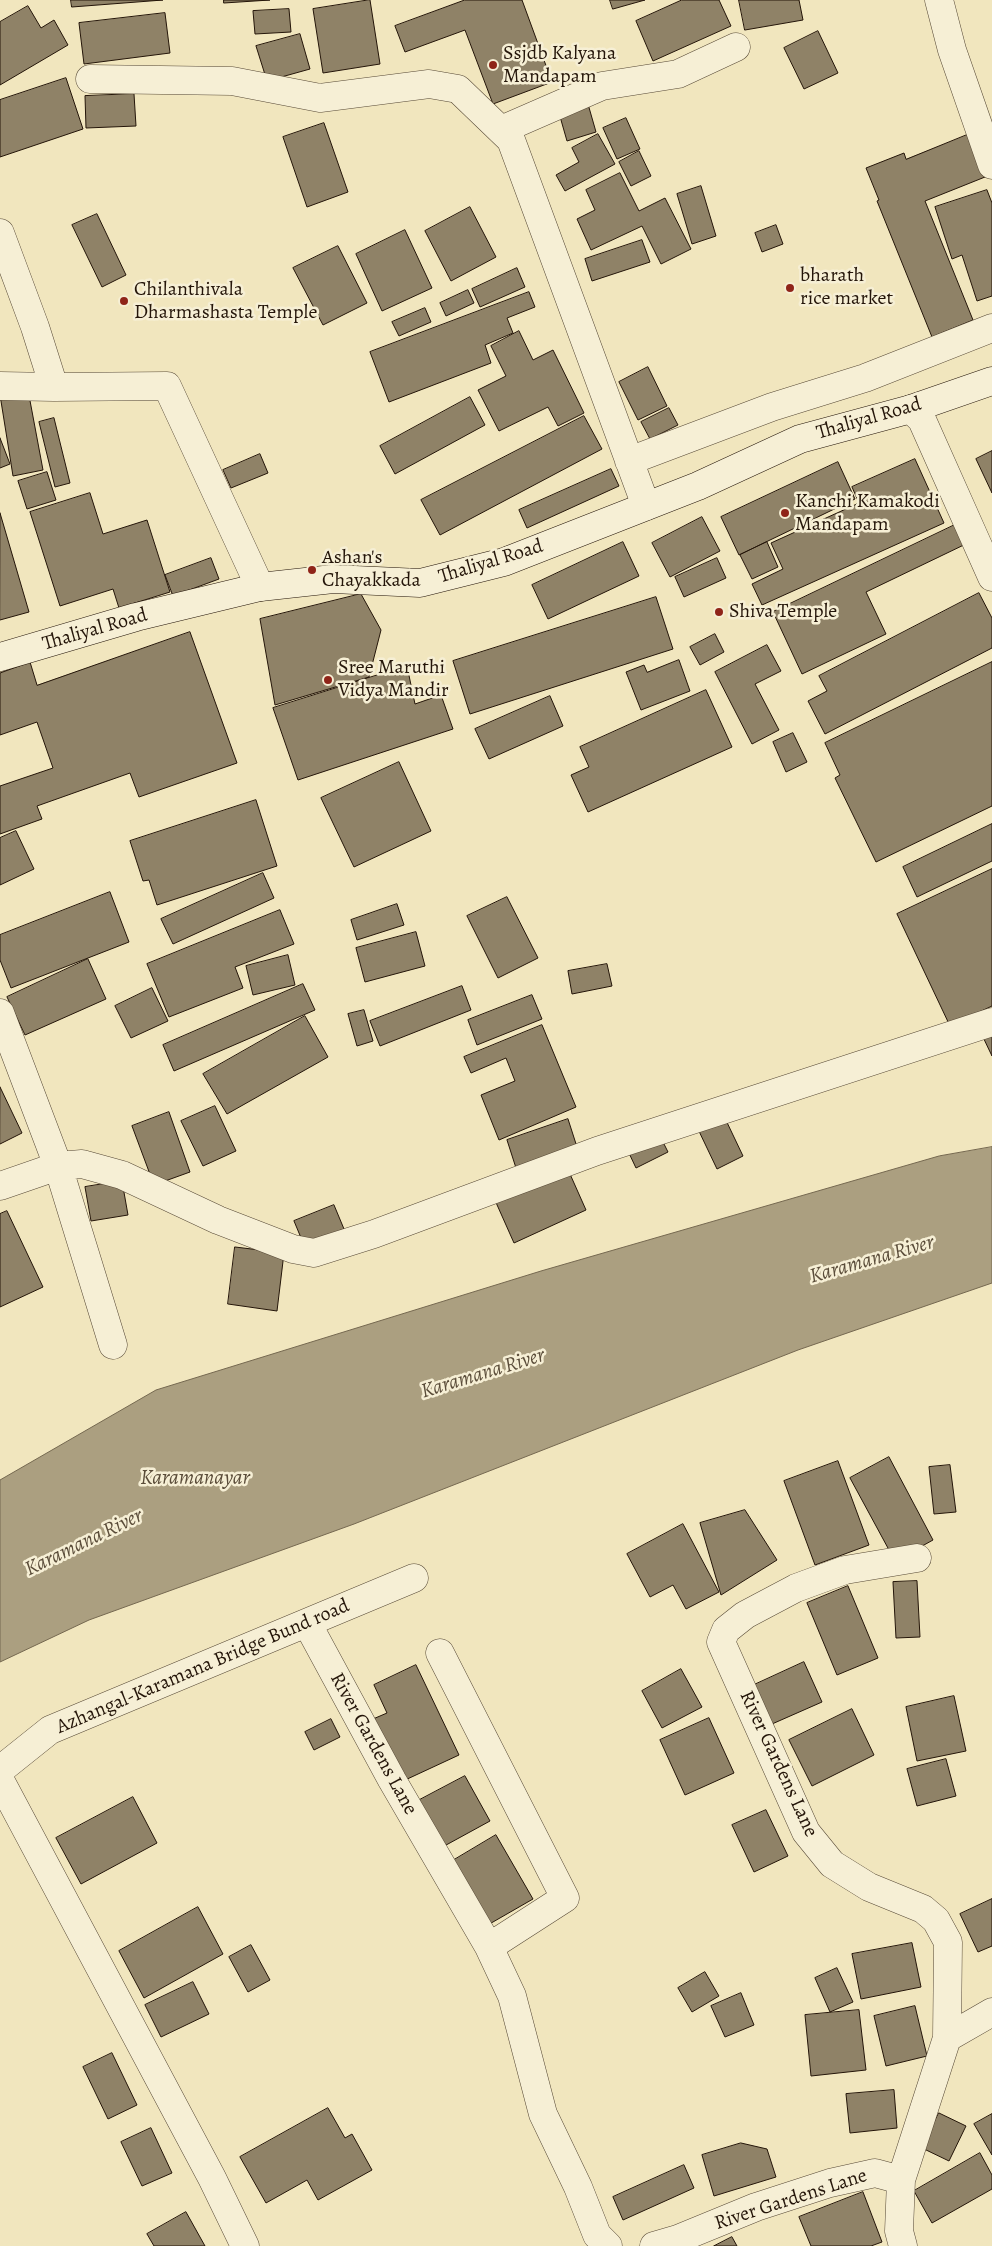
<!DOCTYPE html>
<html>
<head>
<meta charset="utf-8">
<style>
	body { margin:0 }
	canvas { display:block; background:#f1e6be }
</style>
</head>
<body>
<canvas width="992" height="2246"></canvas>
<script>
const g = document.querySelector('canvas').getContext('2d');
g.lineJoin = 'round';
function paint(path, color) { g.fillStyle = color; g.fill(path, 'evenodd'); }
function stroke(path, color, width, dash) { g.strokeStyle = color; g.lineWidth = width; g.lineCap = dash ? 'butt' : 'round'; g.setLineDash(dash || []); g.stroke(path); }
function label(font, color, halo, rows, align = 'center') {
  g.font = font + ' Alegreya,serif'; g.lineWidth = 5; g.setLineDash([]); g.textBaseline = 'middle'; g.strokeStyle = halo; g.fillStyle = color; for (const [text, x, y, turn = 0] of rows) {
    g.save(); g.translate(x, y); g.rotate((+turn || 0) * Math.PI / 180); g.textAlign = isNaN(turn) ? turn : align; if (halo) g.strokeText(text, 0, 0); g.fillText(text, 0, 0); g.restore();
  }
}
const water = new Path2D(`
	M992,1147V1283L798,1350L354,1524L89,1620L0,1662V1480L156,1390L541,1271L939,1156Z`);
paint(water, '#ab9f80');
stroke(water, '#756850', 1);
const building = new Path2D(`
	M71,0H163L72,7Z
	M224,0H270L224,3Z
	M370,0L380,64L323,73L313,9Z
	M465,0H522L552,82L493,104L465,30L405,52L395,26Z
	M610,0H645L613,9Z
	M682,0H719L731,26L653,61L636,21Z
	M739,0H799L803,20L745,30Z
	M28,6L41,28L54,20L68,45L0,85V22Z
	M289,9L291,32L255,34L253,11Z
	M165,13L170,53L84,64L79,23Z
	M818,31L838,73L804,89L784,48Z
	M300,34L310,69L267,81L256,46Z
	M66,78L83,129L0,157V100Z
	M134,94L136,126L86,128L85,96Z
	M588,104L596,132L567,141L559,113Z
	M626,118L640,149L617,159L603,128Z
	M324,123L348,192L307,207L283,137Z
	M598,134L615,164L565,191L556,175L579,162L572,148Z
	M967,135L985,177L925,201L973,320L932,337L877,201L879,200L866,168L904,153L906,159Z
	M639,151L651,176L631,186L619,162Z
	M620,173L639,211L665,198L691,249L661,264L642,226L591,250L577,219L595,210L586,190Z
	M701,186L716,236L692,244L677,194Z
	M987,190L992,203V296L977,301L962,255L952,259L935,207Z
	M470,207L496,257L451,281L425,231Z
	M97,214L126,275L102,287L72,225Z
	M776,225L783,244L762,252L755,233Z
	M405,230L432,288L382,311L356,254Z
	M642,240L650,262L592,281L585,259Z
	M338,246L367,303L323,325L293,268Z
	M517,268L525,287L480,307L472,289Z
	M468,290L474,303L446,316L440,303Z
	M529,292L535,307L507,318L513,333L485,345L491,363L389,402L370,352Z
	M425,308L431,322L399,336L392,322Z
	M519,331L533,360L553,350L584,413L558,426L548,407L499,431L478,390L506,376L491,346Z
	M648,367L667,406L638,420L619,382Z
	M28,390L43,470L13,476L0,395Z
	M470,397L485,425L395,474L380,446Z
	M669,408L678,425L650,439L641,422Z
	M584,416L602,449L440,535L421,500Z
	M54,418L70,483L55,487L39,422Z
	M0,438L10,464L0,468Z
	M992,451V493L976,459Z
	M260,454L268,473L231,488L223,470Z
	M915,459L944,523L762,605L752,584L783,569L771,543L859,503L852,487Z
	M838,462L855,499L739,555L721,517Z
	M611,469L619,486L527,528L519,510Z
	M47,472L56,500L27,509L18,481Z
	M90,493L103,534L147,520L170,592L119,608L113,589L60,606L30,512Z
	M0,513L29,612L0,620Z
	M702,517L720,551L670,577L652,543Z
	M961,522L970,542L866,592L886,634L802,674L773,612Z
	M623,542L639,576L548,619L532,585Z
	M767,542L778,567L752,579L740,555Z
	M211,558L219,579L173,596L165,575Z
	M717,558L726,578L684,597L675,577Z
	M979,593L992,618V648L825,734L808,701L827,691L819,676Z
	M361,594L381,630L369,677L275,705L260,619Z
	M656,597L673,649L470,714L453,661Z
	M190,632L237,763L139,797L130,773L37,806L42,819L0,834V786L53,768L37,722L0,735V673L30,662L37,685Z
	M715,634L724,652L700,665L690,647Z
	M767,645L781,671L755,684L779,730L752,744L715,672Z
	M679,660L690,691L641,710L626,672L644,665L647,672Z
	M992,662V806L876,862L835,778L840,775L825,743Z
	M407,666L415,704L441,695L453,729L298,780L273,708Z
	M706,690L732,747L588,812L571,775L589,767L580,747Z
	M550,696L563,726L489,759L475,729Z
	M793,733L807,762L786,772L773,742Z
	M399,762L431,831L354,867L321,798Z
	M256,800L277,866L157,905L149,880L143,881L130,841Z
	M992,824V861L917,897L903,867Z
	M16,831L34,869L0,885V838Z
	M992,869V1006L950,1026L897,914Z
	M263,873L274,898L173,944L161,919Z
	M110,892L129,942L11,988L0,960V935Z
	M507,897L538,958L498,978L467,916Z
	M397,904L404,925L357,940L351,920Z
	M280,910L294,944L235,967L243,988L169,1017L147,964Z
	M416,932L425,966L365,982L356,948Z
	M288,955L295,985L253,995L246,966Z
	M88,959L106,999L25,1035L7,997Z
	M607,964L612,986L572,994L568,971Z
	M303,984L315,1010L174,1071L163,1045Z
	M462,986L471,1010L380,1046L370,1021Z
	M152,988L168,1021L131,1038L115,1006Z
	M532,995L542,1019L477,1045L468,1020Z
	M364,1010L373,1041L357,1046L348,1014Z
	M305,1016L328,1057L227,1114L203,1074Z
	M542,1025L576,1107L499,1140L481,1095L515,1081L506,1058L471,1073L464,1057Z
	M992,1031V1056L982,1035Z
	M0,1087L22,1133L0,1144Z
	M215,1106L236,1151L203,1166L181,1121Z
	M169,1112L190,1172L154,1185L132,1126Z
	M723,1114L743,1156L717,1169L697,1127Z
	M568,1119L577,1147L516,1168L507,1140Z
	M660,1136L668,1152L636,1168L628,1151Z
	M566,1165L586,1210L514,1243L494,1198Z
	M122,1181L128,1215L91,1221L85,1187Z
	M334,1205L344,1229L304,1245L294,1221Z
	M7,1211L43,1287L0,1307V1214Z
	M235,1247L284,1253L277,1311L228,1304Z
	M889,1457L933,1540L895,1561L850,1478Z
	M838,1461L869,1545L815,1565L784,1481Z
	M950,1465L956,1512L934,1514L929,1467Z
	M745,1510L777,1560L721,1595L700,1523Z
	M683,1524L719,1592L686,1609L673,1585L650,1597L627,1554Z
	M917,1581L920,1637L896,1638L893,1582Z
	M848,1586L878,1658L837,1675L807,1603Z
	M804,1662L822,1702L772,1724L754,1685Z
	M416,1665L459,1755L403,1781L373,1719L387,1713L374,1685Z
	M681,1669L702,1707L662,1728L642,1691Z
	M954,1696L966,1751L917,1761L906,1707Z
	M852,1709L874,1755L812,1786L789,1740Z
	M709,1718L734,1773L685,1795L660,1740Z
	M331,1719L340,1737L314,1750L305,1732Z
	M946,1759L956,1796L917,1806L907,1769Z
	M465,1776L490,1821L437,1850L412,1804Z
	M133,1797L157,1843L81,1884L56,1838Z
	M766,1810L788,1856L754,1872L732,1825Z
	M496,1835L533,1899L486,1926L449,1863Z
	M992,1899V1946L978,1952L960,1914Z
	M198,1907L223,1954L144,1998L119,1951Z
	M912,1943L921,1987L861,1999L852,1954Z
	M251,1945L270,1980L248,1992L229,1957Z
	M837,1968L853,2002L830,2012L815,1978Z
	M705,1972L719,1996L692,2012L678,1988Z
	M193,1982L209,2014L161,2037L145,2005Z
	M741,1993L754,2025L725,2037L711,2006Z
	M915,2006L927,2056L886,2066L874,2016Z
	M859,2010L866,2070L811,2076L805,2015Z
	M112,2053L137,2105L108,2119L83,2067Z
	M894,2090L897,2128L850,2133L846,2094Z
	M328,2108L345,2138L352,2134L372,2170L318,2200L307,2180L266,2203L240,2157Z
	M939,2113L966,2126L949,2161L922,2148Z
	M992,2114V2155L974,2124Z
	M151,2128L172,2173L142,2186L121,2142Z
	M741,2143L767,2149L776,2177L714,2196L702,2155Z
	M980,2153L992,2175V2189L932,2223L914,2191Z
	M684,2165L694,2188L623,2220L613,2197Z
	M863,2192L882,2242L871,2246H811L799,2217Z
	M186,2212L205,2246H154L147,2234Z
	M732,2237L737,2246H714Z`);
paint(building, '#8f8267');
stroke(building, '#241509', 1);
const street = new Path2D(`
	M939,0L952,50L992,165
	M90,79L232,81L320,98L429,84L458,89L511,140L646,506
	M501,130L602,86L678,74L736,47
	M0,233L35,327L54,387L167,386L260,587
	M0,386L54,387
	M911,409L922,420L992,577
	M629,461L772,407L865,378L992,328
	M0,1013L58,1166L82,1164L122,1175L218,1220L293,1249L314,1253L374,1234L597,1151L992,1022
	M0,1186L58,1166L113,1345
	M307,1623L392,1780L489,1947L512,1996L543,2114L578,2187L597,2235L608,2246
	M440,1653L565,1898L489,1947
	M0,1770L50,1730L414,1578
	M0,1780L212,2178L245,2246
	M947,2038L992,2012
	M654,2246L678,2239L756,2207L830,2183L875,2173L901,2180
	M903,2246L899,2231L901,2180L947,2038L948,1942L936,1920L923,1909L869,1887L832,1864L806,1832L721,1642L726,1630L745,1615L796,1588L845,1570L917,1558`);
const secondary = new Path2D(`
	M0,657L136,617L260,587L333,579L420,583L504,562L698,486L800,439L911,409L992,381`);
stroke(street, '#574936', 29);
stroke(secondary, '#241509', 29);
stroke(street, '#f6efd5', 28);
stroke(secondary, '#f6efd5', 28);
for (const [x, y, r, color] of [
	[493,65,5,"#8f2418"],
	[790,288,5,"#8f2418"],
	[124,301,5,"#8f2418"],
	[785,513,5,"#8f2418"],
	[312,570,5,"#8f2418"],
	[719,612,5,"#8f2418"],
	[328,680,5,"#8f2418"]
]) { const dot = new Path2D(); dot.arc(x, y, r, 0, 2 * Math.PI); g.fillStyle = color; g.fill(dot); stroke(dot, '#f6efd5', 2); }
label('20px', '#241509', '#f6efd5', [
	["Ssjdb Kalyana",503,54],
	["Mandapam",503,77],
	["bharath",800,276],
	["rice market",800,299],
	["Chilanthivala",134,290],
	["Dharmashasta Temple",134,313],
	["Kanchi Kamakodi",795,502],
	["Mandapam",795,525],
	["Ashan's",322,558],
	["Chayakkada",322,581],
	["Shiva Temple",729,612],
	["Sree Maruthi",338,668],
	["Vidya Mandir",338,691]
], 'left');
label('20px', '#241509', '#f6efd5', [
	["Thaliyal Road",869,419,-16],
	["Thaliyal Road",491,562,-17],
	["Thaliyal Road",95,630,-16],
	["Azhangal-Karamana Bridge Bund road",203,1667,-23],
	["River Gardens Lane",373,1744,61],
	["River Gardens Lane",778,1764,65],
	["River Gardens Lane",791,2200,-18]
]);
label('italic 21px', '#5a4c39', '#f6efd5', [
	["Karamana River",872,1260,-16],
	["Karamana River",483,1374,-17],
	["Karamanayar",195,1479],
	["Karamana River",84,1543,-26]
]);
</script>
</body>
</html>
